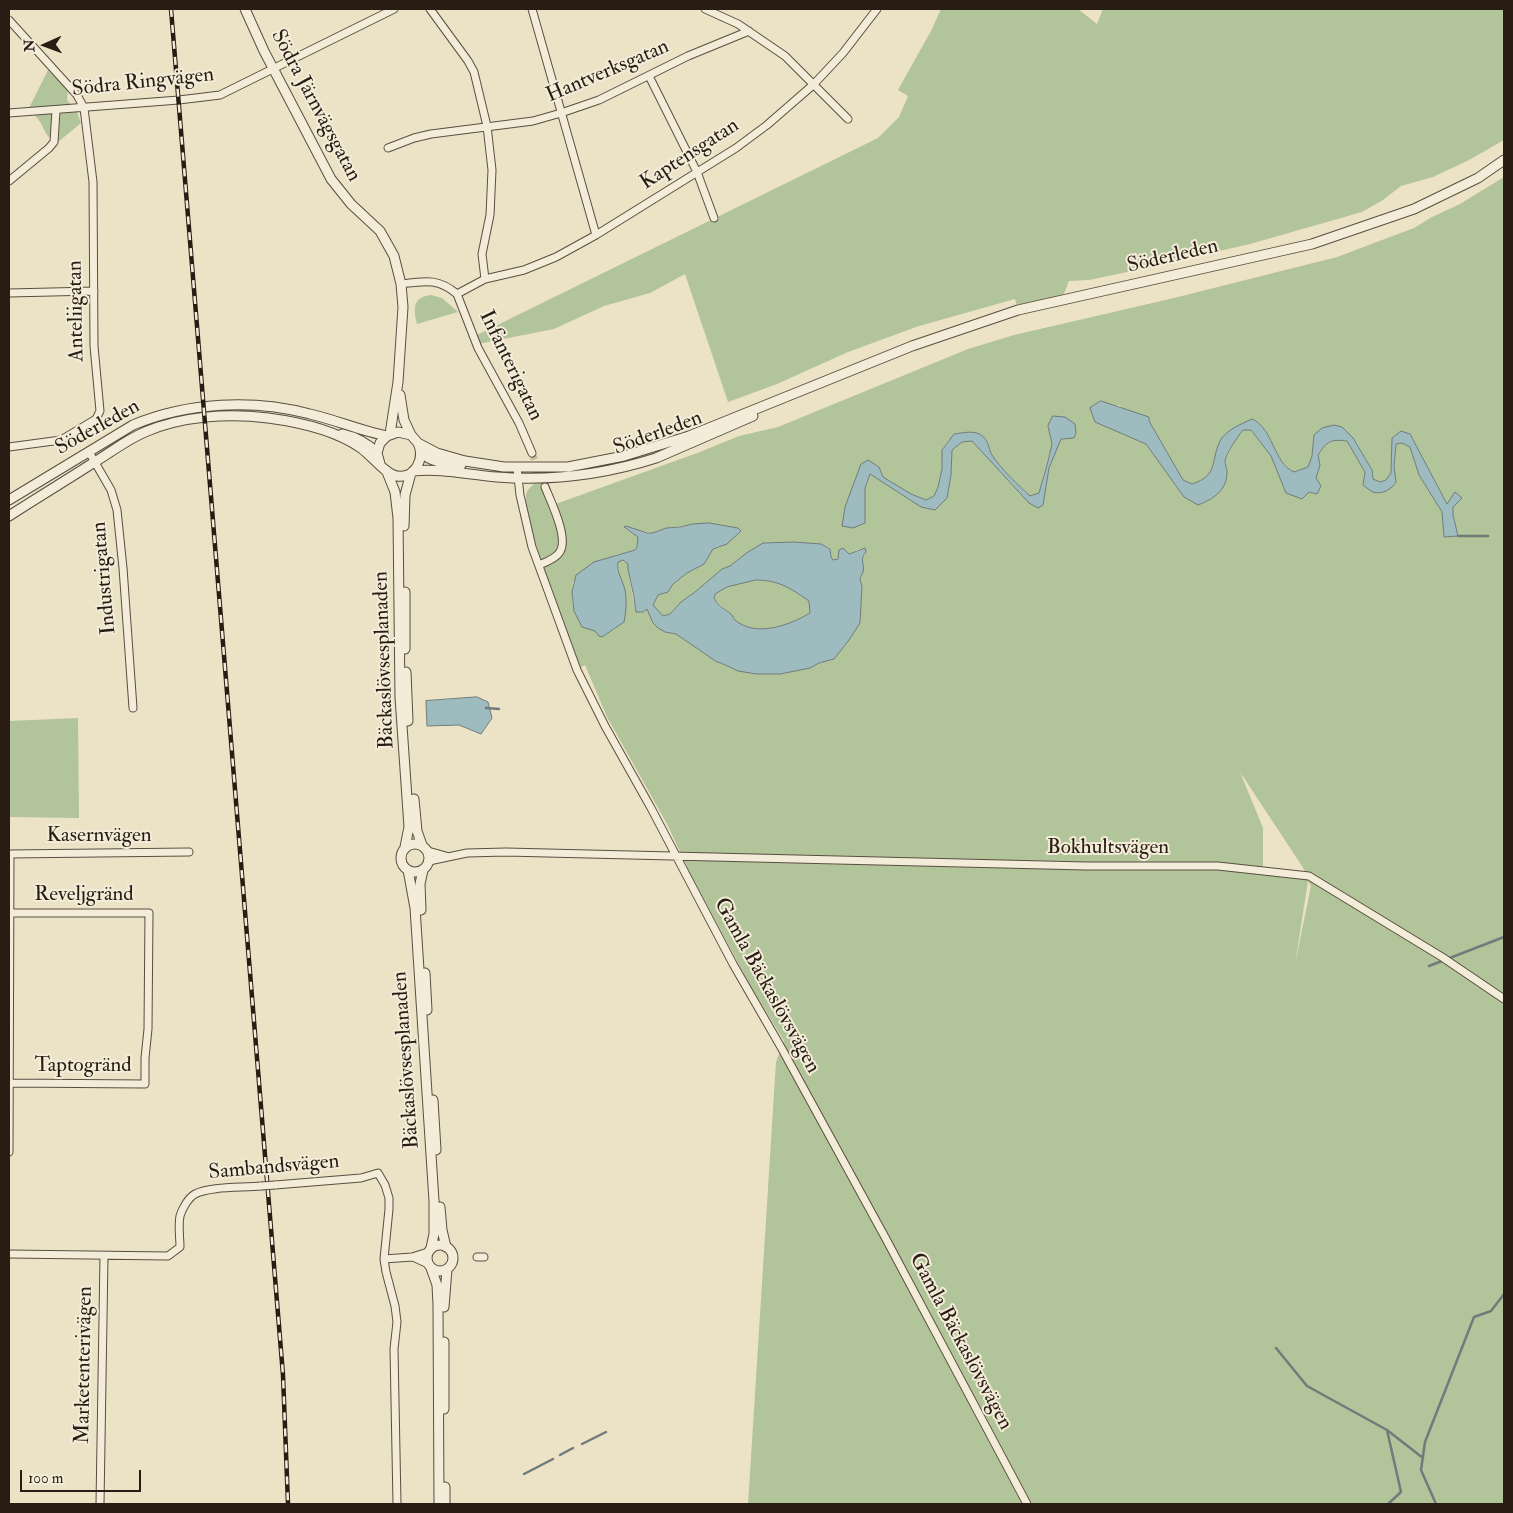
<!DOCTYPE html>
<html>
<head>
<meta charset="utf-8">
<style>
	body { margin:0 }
	#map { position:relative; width:1513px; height:1513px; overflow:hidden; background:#ece2c5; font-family:"IM FELL Double Pica",serif }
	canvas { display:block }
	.frame { position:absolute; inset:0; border:10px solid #291d13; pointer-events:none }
	.north { position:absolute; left:20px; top:20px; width:50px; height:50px; -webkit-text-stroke:4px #f3ecd9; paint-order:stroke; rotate:268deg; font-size:14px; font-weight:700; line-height:20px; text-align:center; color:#291d13 }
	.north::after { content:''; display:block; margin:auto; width:18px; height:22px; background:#291d13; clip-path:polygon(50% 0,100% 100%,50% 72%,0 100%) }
	.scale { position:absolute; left:20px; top:1470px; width:121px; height:22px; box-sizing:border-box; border:2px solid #291d13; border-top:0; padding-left:6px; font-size:15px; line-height:18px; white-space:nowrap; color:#291d13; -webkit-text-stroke:4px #f3ecd9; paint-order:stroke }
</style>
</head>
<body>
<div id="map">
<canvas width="1513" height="1513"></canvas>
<div class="frame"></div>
<div class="north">N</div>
<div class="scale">100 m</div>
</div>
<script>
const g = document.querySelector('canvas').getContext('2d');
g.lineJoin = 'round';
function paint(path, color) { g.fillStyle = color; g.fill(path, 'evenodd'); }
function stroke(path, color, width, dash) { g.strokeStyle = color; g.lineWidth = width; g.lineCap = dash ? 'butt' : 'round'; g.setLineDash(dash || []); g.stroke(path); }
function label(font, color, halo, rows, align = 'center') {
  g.font = font + ' "IM FELL Double Pica",serif'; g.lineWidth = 4; g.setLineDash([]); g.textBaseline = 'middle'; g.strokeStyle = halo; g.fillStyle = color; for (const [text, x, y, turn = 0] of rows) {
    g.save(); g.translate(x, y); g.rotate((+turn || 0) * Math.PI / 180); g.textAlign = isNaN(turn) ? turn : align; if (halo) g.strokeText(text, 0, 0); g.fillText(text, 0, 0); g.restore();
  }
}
paint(new Path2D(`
	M941,9H1078L1097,24L1103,9H1504V140L1469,160L1433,177L1401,186L1383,200L1362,212L1250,244L1137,270L1089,280L1069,281L1061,301L1018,310L1015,299L919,326L848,352L777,384L728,402L685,274L650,293L604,306L554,329L478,344L477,335L878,138L899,117L908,96L898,90L932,29Z
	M48,70L68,90L67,100L77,112L81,123L58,142C43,137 46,128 37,118C35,115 31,113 28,110Z
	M1504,177V1504H748L776,1062L784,1041L751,987L690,873L667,824L607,717L585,665L577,670L539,565L542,564C537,545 526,515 526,497C526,491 530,487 534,484L548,483L553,505L700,452L739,436L778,427L968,349L1014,335L1174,298L1337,257L1414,228L1432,217L1460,204ZM1118,405L1127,411L1149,417V421L1183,480L1192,484L1204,480L1211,472L1221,440L1252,419C1274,429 1273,462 1294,472L1308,467L1312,456L1314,436L1353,438L1372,470L1373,480L1380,482L1386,481L1391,473L1392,438L1401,431L1410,434L1447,504L1462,498L1453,507V515L1458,536L1444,537L1442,512L1419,475L1410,447L1402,442L1396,444L1394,466L1396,483C1381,493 1379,495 1363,485L1365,472L1347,441C1331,439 1327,441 1318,455L1320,465L1316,478L1321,486L1317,494L1309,492H1286L1271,456L1251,430H1243L1237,436L1225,460L1227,472L1184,497L1146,444L1095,422ZM1048,426L1074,438H1061L1049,468L1043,504L1029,503L972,441L962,442L952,450L951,475L935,510L921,507L870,474L865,487L869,461L879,467L883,477L911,494L926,500L934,496L938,487L942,469V449L954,434C962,433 974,430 981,435C989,440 988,448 992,455C1002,470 1017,484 1030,496L1039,493L1052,444ZM690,525L738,528V533L720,547L713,549L704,564L687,573L673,584L668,592L658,595L653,605L663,616L670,614L681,602L695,592L722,569L730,566L748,552L767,542L821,544L830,548L831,557L833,560L839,558V553L849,554L859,549L865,553L862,561L863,572L860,580L862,586L860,623L834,659L819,663L809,668L780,674H757L738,671L721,663L717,662L676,634L665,632L658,628L653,623L647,609L637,612C634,608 628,570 628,564L623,560L617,562V567L619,570L624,622L602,637L599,636C582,613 568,618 573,582L616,555L635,550L637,547L638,537L624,528L653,533L666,528ZM1240,772L1302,866L1307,875L1263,871V828ZM1308,881L1311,886L1296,959V958Z
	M431,295L442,298L458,312L417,324C413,308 413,297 431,295Z
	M756,580C779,580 790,588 809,601L810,613C790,625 756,638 735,620C733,618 733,616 731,614C723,607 720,607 714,598L715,594L727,587Z
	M78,718L79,818L9,817V721Z`), '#b2c49a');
const water = new Path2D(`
	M1101,401L1149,417V421L1183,480L1192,484C1219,475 1210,462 1220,441C1226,430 1241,424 1252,419C1274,429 1273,463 1294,472L1308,467L1312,456L1314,435L1322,428L1334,425L1342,427L1353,438L1372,470L1373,479L1380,482L1386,480L1391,473L1392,438L1401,431L1410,434L1447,504L1455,492L1462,498L1453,507V515L1458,536L1444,537L1442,512L1419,475L1410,447L1402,443L1396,444L1394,466L1396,482C1392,489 1382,495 1373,492C1370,491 1366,487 1363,485L1365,472L1347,441C1331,439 1327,441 1318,455L1320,465L1316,478L1321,486L1317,494L1309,492L1302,499L1286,493L1271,456L1251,430H1243C1238,436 1226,453 1225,461C1225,464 1227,469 1227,472C1227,491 1213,499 1198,505L1184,497L1146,444L1095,422L1090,408Z
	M1053,416L1065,417L1075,424L1076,433L1074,438L1061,439L1049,468L1043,505L1038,508L1029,503L972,441L962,442L952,450L951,475L947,498L935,510L921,507L870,474L865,488V523L853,528L842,526L845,507L861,464L868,460L879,467L883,477L911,494L926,500L934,496L938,487L942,469V450L954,434C962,433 974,430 981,435C989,440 988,448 992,455C1001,469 1018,485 1030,496L1039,493L1047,465L1052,444L1048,426Z
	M709,523L738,528L741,531L727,544L713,549L704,564L687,573L673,584L668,592L658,595L653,605L663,616L670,614L681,602L695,592L722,569L730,566L748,552L763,543L793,542L821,544L830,549L831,557L833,560L838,559L839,550L843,548L849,554L865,548L866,552C859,559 865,564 863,572C862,575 860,577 860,580L862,586L860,623L849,640L834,659L819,663L810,668L780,674H757L738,671L721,663L717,662L676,634L665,632L658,628L653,623L647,609L643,612H636L634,597L628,569V564L623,560L618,562C616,571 623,581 625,590C627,601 626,611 624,622L602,637L599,636L595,631L582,627L574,611L572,592L576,575L594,562L635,550L637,547L638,537L624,527L626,526L647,533H653L666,528L680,527L693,524ZM756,580C779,580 790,588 809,601L810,613C790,625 756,638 735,620C733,618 733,616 731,614C722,607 720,608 714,598L715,594L727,587Z
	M477,697L488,702L492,718L481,734L459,725L427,726L426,701Z`);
paint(water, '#9ebbc0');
stroke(water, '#6f7c7b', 1);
stroke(new Path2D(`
	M1458,536H1488
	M486,708L499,709
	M381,715H385
	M1429,966L1504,937
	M1276,1348L1307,1386L1387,1430
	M582,1444L606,1432
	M560,1455L573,1448
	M524,1474L553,1459
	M1388,1504L1401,1492L1387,1430L1423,1458
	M1436,1504L1421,1470L1425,1442L1474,1317L1491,1311L1504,1294`), '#6f7c7b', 2.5);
stroke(new Path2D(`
	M532,453L545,487`), '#c5bba1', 7, [7, 3.5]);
const minor = new Path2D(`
	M430,9L468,61L474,72L487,126L492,170L490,215L482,254L485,279
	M532,9L596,235
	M705,9L738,24L785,56L848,119
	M9,20L77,95L84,108L93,182L94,346L100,411L96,419L61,440L9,447
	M649,76L697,172L714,218
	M9,113L179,100L220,95L394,9
	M388,148L414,138L431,134L533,121L561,113L599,100L688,56L749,31
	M9,181L49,148L54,142L56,110
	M401,284C425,281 438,278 457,294
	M9,293L94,291
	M457,294L485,279L524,270L556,257L596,235L736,148L767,125L813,85L843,53L877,9
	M457,294L478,348L519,423L532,453
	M89,452L111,490L117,510L123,568L133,708
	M517,468L520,495L532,547L577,670L605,726L651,808L733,964L782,1049L886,1239L1027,1504
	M539,565C546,562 555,559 559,553C570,540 551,502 545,487
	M428,851L446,856
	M9,854L189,852
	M429,861L467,853L506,852L1086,866H1218L1309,876L1442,957L1504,999
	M9,1083L145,1084V1058L148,1029L149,913H10
	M9,1152L10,854
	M275,1185L361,1178L378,1173L385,1185L389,1198V1209L384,1259L386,1272L395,1306L397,1322L394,1349L397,1504
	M9,1254L168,1256L180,1247C180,1238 178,1226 180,1216C182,1209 188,1198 195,1194C210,1186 243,1188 261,1186
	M413,1257L428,1264
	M477,1257H484
	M384,1259L412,1257L428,1252
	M100,1504L104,1256`);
const tertiary = new Path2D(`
	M245,9L264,51L331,179L351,204L380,231L394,256L401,284L403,307L398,382L390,434
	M400,395L404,420L411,435
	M342,434C356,437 367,443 377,453
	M421,452C431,463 448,464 461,465
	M380,464L377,453L380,443L387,436L398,432L411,435L418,443L437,453L465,461L504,467H568L624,456L689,436L912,346L1018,310L1312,244L1414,209L1478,178L1504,160
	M413,471C442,468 469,475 497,477C550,481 606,474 656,458L753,416
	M387,472L395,492L398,518L400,697L409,827L405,847
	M9,500L133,425C188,402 253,399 310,414C336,420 361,431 387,436
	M9,516C37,498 65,481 93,463C110,453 126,440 145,432C182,416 228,413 268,418C299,422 335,430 361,448C372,456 385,474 397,476C416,479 425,458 418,443
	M404,526L405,495L411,473
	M405,592V649
	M406,672L408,721
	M414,799L417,831L422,845
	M401 858a14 14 0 1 1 28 0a14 14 0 1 1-28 0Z
	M408,870L415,908L434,1201V1234L431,1248
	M421,910L420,884L423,870
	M425,973L427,1010
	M433,1100L436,1150
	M440,1207L442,1230L446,1247
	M427 1258a13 13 0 1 1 26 0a13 13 0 1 1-26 0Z
	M431,1268L437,1285L438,1305L439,1504
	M444,1307L447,1269
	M444,1342V1409
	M445,1487V1504`);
stroke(minor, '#5a4e40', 9);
stroke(tertiary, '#5a4e40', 11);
stroke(minor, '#f3ecd9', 7);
stroke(tertiary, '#f3ecd9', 9);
const rail = new Path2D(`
	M171,9L283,1375L288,1504`);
stroke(rail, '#291d13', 4.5);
stroke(rail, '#f3ecd9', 2.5, [8]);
const minorBridge = new Path2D(`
	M261,1186L275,1185`);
stroke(minorBridge, '#5a4e40', 9, []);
stroke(minorBridge, '#f3ecd9', 7);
label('21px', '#291d13', '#f3ecd9', [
	["Hantverksgatan",608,72,-23],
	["Södra Ringvägen",143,83,-6],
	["Södra Järnvägsgatan",315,106,62],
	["Kaptensgatan",690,155,-33],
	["Söderleden",1173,257,-13],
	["Anteliigatan",77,311,-91],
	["Infanterigatan",510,366,64],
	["Söderleden",98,428,-29],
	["Söderleden",658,434,-20],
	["Industrigatan",105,578,-95],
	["Bäckaslövsesplanaden",385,660,-92],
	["Kasernvägen",99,836],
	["Bokhultsvägen",1108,848],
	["Reveljgränd",84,895],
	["Gamla Bäckaslövsvägen",766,986,61],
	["Bäckaslövsesplanaden",407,1060,-94],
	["Taptogränd",83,1066],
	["Sambandsvägen",274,1168,-5],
	["Gamla Bäckaslövsvägen",960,1342,62],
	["Marketenterivägen",85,1365,-89]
]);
</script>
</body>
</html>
